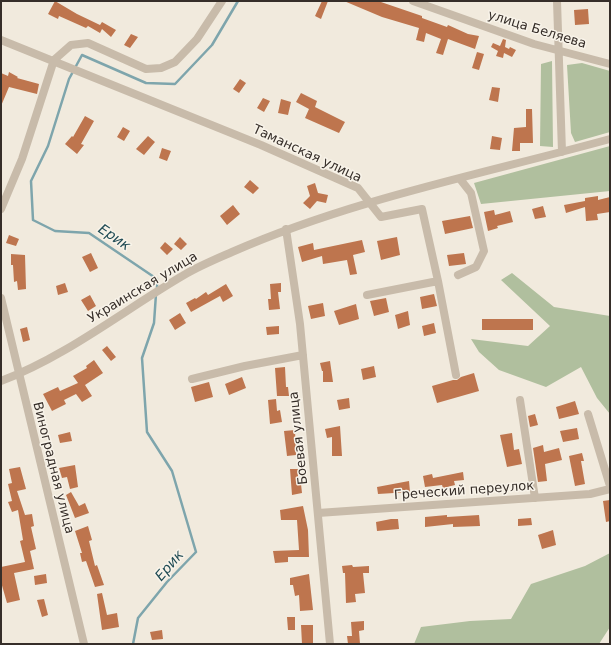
<!DOCTYPE html>
<html>
<head>
<meta charset="utf-8">
<style>
	body { margin:0 }
	#map { position:relative; width:611px; height:645px; overflow:hidden; background:#f1eadd; font-family:"DejaVu Sans",sans-serif }
	canvas { display:block }
	.frame { position:absolute; inset:0; border:2px solid #362e29; pointer-events:none }
</style>
</head>
<body>
<div id="map">
<canvas width="611" height="645"></canvas>
<div class="frame"></div>
</div>
<script>
const g = document.querySelector('canvas').getContext('2d');
g.lineJoin = 'round';
function paint(path, color) { g.fillStyle = color; g.fill(path, 'evenodd'); }
function stroke(path, color, width, dash) { g.strokeStyle = color; g.lineWidth = width; g.lineCap = dash ? 'butt' : 'round'; g.setLineDash(dash || []); g.stroke(path); }
function label(font, color, halo, rows, align = 'center') {
  g.font = font + ' "DejaVu Sans",sans-serif'; g.lineWidth = 3; g.setLineDash([]); g.textBaseline = 'middle'; g.strokeStyle = halo; g.fillStyle = color; for (const [text, x, y, turn = 0] of rows) {
    g.save(); g.translate(x, y); g.rotate((+turn || 0) * Math.PI / 180); g.textAlign = isNaN(turn) ? turn : align; if (halo) g.strokeText(text, 0, 0); g.fillText(text, 0, 0); g.restore();
  }
}
paint(new Path2D(`
	M552,61L553,147L540,146L541,64Z
	M582,63L610,71V132L575,142L571,133L567,65Z
	M610,146V191L481,204L474,183Z
	M512,273L554,307L610,316V414L597,398L581,367L546,387L499,370L479,352L471,339L528,346L550,326L501,280Z
	M610,553V627L599,644H414L421,627L470,621L511,619L531,584L585,566Z`), '#b0bf9e');
stroke(new Path2D(`
	M157,289V279L89,233L55,231L33,220L31,181L48,146L69,79L82,55L146,83L175,84L212,45L238,1
	M133,644L138,618L167,582L196,552L172,471L147,432L142,358L154,323L156,294`), '#7ea5ac', 2.5);
paint(new Path2D(`
	M55,1L77,14L100,25L102,22L116,30L111,37L102,29L100,33L88,26L86,28L59,16L58,19L48,14Z
	M322,1H328L321,19L315,16Z
	M344,1H378L422,16V18L447,27L448,25L468,34L479,36L475,49L448,39L443,55L436,53L441,39L426,33L424,42L416,40L419,28L382,17Z
	M588,9L589,24L575,25L574,10Z
	M131,34L138,37L130,48L124,45Z
	M503,39L506,40L505,47L509,49L510,47L516,50L512,57L504,53L503,58L496,56L498,51L491,47L493,43L500,46Z
	M477,52L484,54L479,70L472,68Z
	M9,72L18,77L17,78L39,84L37,94L9,87L1,106V73L8,76Z
	M240,79L246,83L239,93L233,89Z
	M492,87L500,88L498,102L489,100Z
	M301,93L317,101L315,107L345,122L339,133L305,118L309,109L296,102Z
	M263,98L270,101L264,112L257,108Z
	M281,99L291,102L288,115L278,113Z
	M526,109H532L533,143H520V151H512L514,128L526,127Z
	M85,116L94,121L81,144L84,145L77,154L65,144L72,136L73,137Z
	M123,127L130,131L124,141L117,137Z
	M148,136L155,142L144,155L136,149Z
	M492,136L502,138L500,150L490,149Z
	M162,148L171,151L167,161L159,158Z
	M250,180L259,188L253,194L244,187Z
	M315,183L318,193L328,195L326,203L317,201L310,209L303,203L310,196L307,186Z
	M598,196V200L610,197V212L597,214L598,220L586,221L585,207L566,213L564,205L585,201V198Z
	M233,205L240,214L227,225L220,216Z
	M543,206L546,217L535,219L532,209Z
	M494,210L495,215L510,211L513,222L497,226L498,228L488,231L484,212Z
	M470,216L473,228L445,234L442,221Z
	M9,235L19,239L16,246L6,243Z
	M180,237L187,244L181,250L174,244Z
	M397,237L400,255L381,260L377,241Z
	M362,240L365,252L353,255L357,274L350,275L347,260L323,264L322,256L302,262L298,247L313,243L314,250Z
	M165,242L173,249L167,255L160,248Z
	M91,253L98,268L90,272L82,257Z
	M464,253L466,264L449,266L447,255Z
	M11,254L25,255L26,289L18,290L17,281L14,282L13,265H11Z
	M65,283L68,292L58,295L56,286Z
	M281,283V292H278L280,309L269,310L268,299H271L270,284Z
	M226,284L233,296L223,302L220,296L191,312L186,303L195,298L196,299L206,292L208,295Z
	M434,294L437,306L422,309L420,297Z
	M90,295L96,306L88,311L81,300Z
	M386,298L389,312L374,316L370,301Z
	M323,303L325,316L311,319L308,306Z
	M356,304L359,319L339,325L334,311Z
	M408,311L410,325L398,329L395,315Z
	M180,313L186,323L175,330L169,320Z
	M482,319H533V330H482Z
	M434,323L436,333L424,336L422,326Z
	M279,326V334L267,335L266,327Z
	M27,327L30,340L23,342L20,329Z
	M107,346L116,357L111,361L102,350Z
	M94,360L103,373L85,385L92,396L82,402L76,394L64,400L66,404L52,411L43,394L58,387L60,391L78,383L73,376L87,368L86,366Z
	M330,361L333,382H323V371H322L320,363Z
	M374,366L376,377L363,380L361,369Z
	M285,367L286,387H288L289,396H277L275,368Z
	M474,373L479,391L437,403L432,386L453,380H457L461,377Z
	M242,377L246,388L229,395L225,384Z
	M209,382L213,397L195,402L191,387Z
	M349,398L350,408L339,410L337,400Z
	M276,399L277,411L280,410L282,422L270,424L268,400Z
	M575,401L579,414L559,419L556,407Z
	M535,414L538,425L530,427L528,416Z
	M340,426L342,456H332V437L327,438L325,429Z
	M577,428L579,439L563,442L560,431Z
	M295,430L296,455L287,456L284,431Z
	M70,432L72,441L60,443L58,435Z
	M512,433L514,450L519,449L522,464L507,467L500,435Z
	M543,445L544,452L559,448L562,460L545,464L547,481L538,482L533,448Z
	M582,453L584,461H581L585,484L575,486L569,456Z
	M75,465L78,487L70,489L67,477L62,478L59,468Z
	M20,467L26,489L17,491L25,515L32,514L34,526L31,527L36,549L30,551L34,569L14,573L20,600L7,603L1,582V567L25,562L20,541L23,540L18,510L12,512L8,502L12,501L8,484L12,483L9,469Z
	M290,469H298V484H301L302,493L292,495Z
	M463,472L464,480L454,481L455,485L443,488L442,485L425,487L423,476L432,474L433,478Z
	M409,481L410,492L378,494L377,487Z
	M71,492L79,506L85,503L89,513L75,518L66,495Z
	M610,500V521L606,522L603,501Z
	M303,506L308,530L309,557H288V562L275,563L273,551L299,550L297,520H281L280,510Z
	M447,515V517L479,515L480,526L453,527V524L425,527V517Z
	M531,518L532,525L518,526V519Z
	M391,519H398L399,529L377,531L376,522Z
	M88,526L92,540L89,541L95,566L97,565L104,585L95,587L86,561L82,562L80,553H82L75,531Z
	M553,530L556,545L542,549L538,535Z
	M352,565L353,567L369,566V573H363L365,593L355,594L356,602L346,603L345,573H343L342,566Z
	M46,574L47,583L35,585L34,576Z
	M309,574L313,610L300,611L299,595L295,596L293,585H290V578Z
	M102,593L107,615L117,613L119,627L102,630L97,594Z
	M44,599L48,615L42,617L37,600Z
	M287,617H295V630H288Z
	M364,621V630L359,631L360,644H348L347,636H352L351,622Z
	M301,625H313V644H302Z
	M162,630L163,639L152,640L150,632Z`), '#be754e');
stroke(new Path2D(`
	M413,1L534,44L610,64
	M557,1L562,152
	M1,40L261,145L358,188L381,217L422,209L438,281L367,295
	M1,209L22,159L54,60L71,45L88,43L146,69L161,68L175,62L197,39L222,1
	M286,229L300,324L330,644
	M458,275L476,267L484,251L471,193L460,179
	M438,281L456,375
	M1,298L84,644
	M192,379L245,366L303,355
	M1,381C67,356 124,310 184,275C199,266 216,259 232,252C353,199 483,174 610,139
	M520,400L535,498
	M588,414L610,486
	M318,513L590,494L610,489`), '#c8bbaa', 8);
label('13px', '#362e29', '#f8f3e9', [
	["улица Беляева",537,30,17],
	["Таманская улица",307,154,25],
	["Украинская улица",143,288,-31],
	["Боевая улица",299,438,-96],
	["Виноградная улица",53,468,76],
	["Греческий переулок",464,491,-4]
]);
label('italic 14px', '#214c55', '#f8f3e9', [
	["Ерик",114,238,34],
	["Ерик",170,566,-49]
]);
</script>
</body>
</html>
